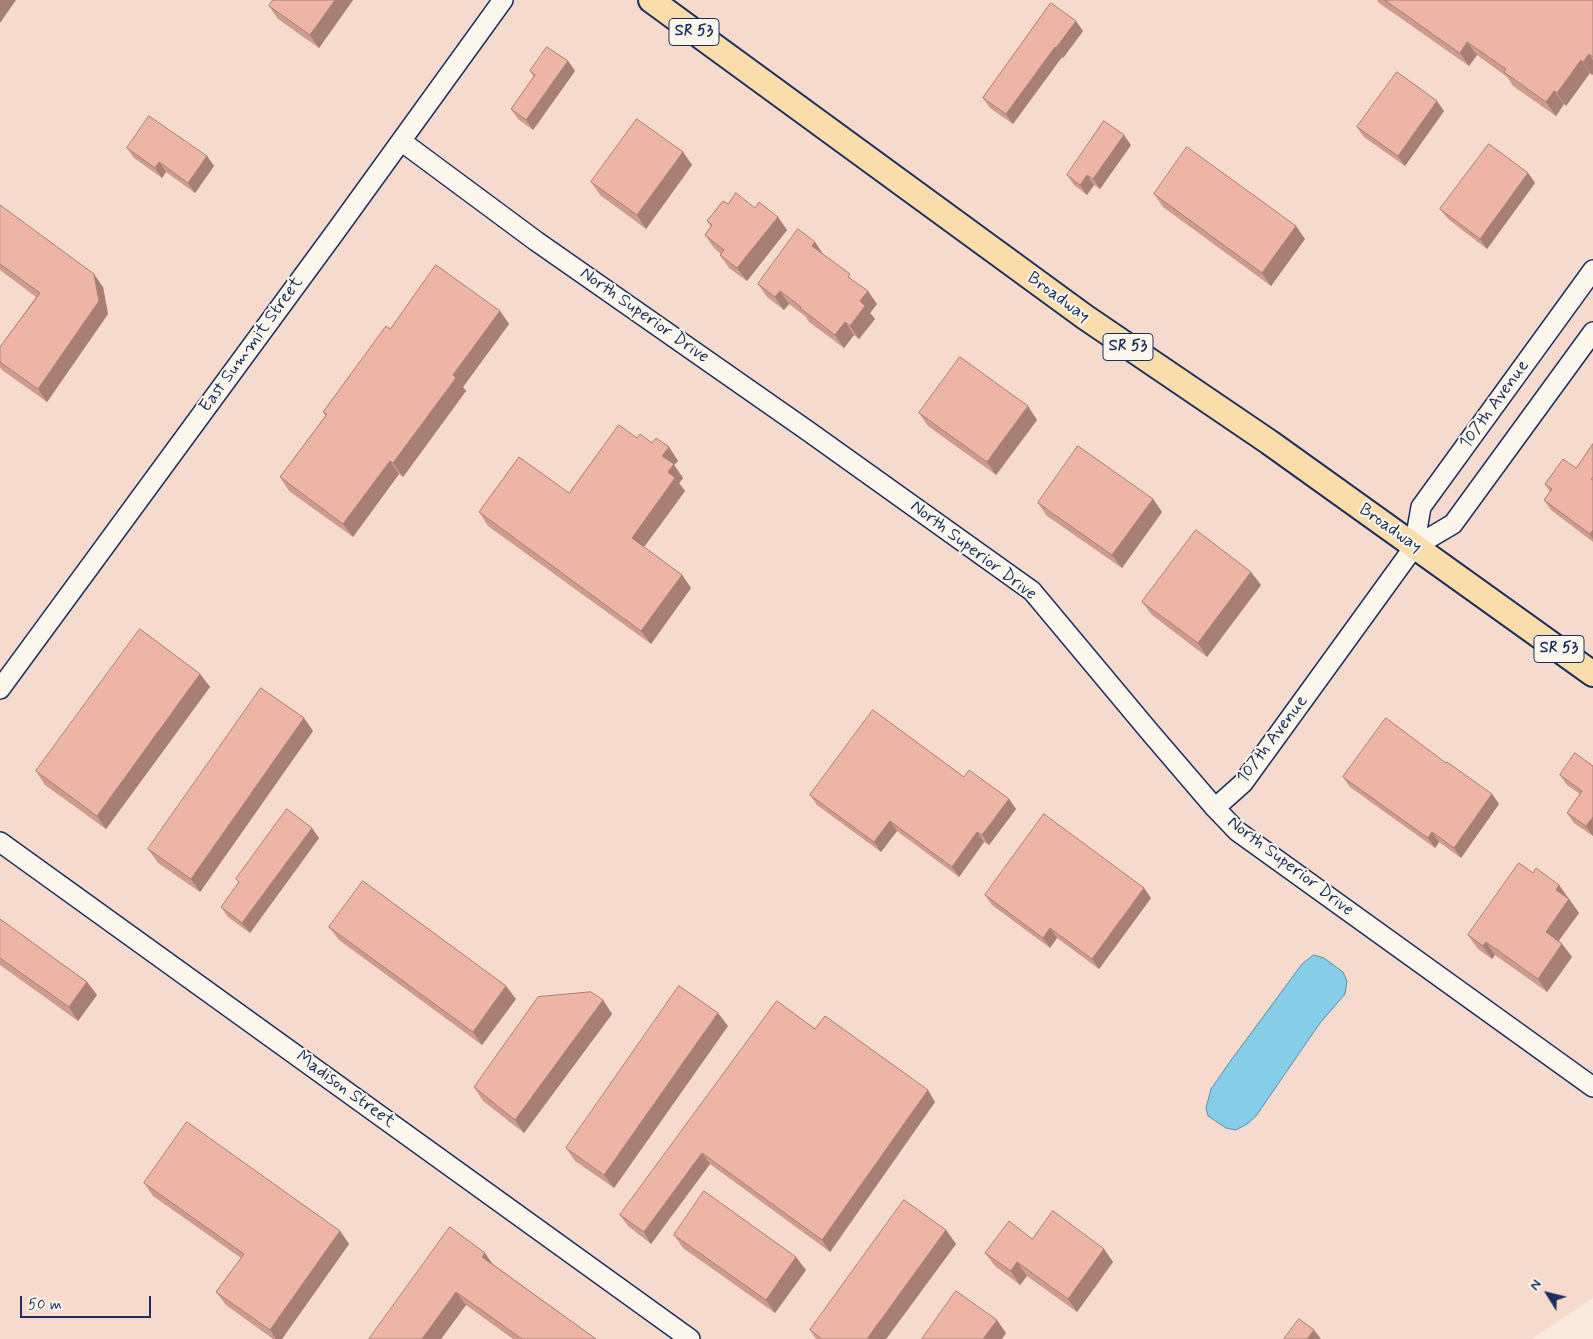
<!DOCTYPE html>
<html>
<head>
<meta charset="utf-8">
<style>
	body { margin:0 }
	#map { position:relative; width:1593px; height:1339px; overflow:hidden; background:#f8eade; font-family:Mynerve,sans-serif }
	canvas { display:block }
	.north { position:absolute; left:1523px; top:1269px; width:50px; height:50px; -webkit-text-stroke:4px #fbf7ec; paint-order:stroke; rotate:306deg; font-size:14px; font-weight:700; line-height:20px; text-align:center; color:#1b2f5e }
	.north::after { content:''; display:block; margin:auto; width:18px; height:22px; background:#1b2f5e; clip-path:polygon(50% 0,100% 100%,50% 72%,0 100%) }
	.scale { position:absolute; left:20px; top:1296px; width:131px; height:22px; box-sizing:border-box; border:2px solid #1b2f5e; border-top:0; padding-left:6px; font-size:15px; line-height:18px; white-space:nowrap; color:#1b2f5e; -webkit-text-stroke:4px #fbf7ec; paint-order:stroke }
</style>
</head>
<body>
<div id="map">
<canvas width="1593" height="1339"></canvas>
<div class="north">N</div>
<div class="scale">50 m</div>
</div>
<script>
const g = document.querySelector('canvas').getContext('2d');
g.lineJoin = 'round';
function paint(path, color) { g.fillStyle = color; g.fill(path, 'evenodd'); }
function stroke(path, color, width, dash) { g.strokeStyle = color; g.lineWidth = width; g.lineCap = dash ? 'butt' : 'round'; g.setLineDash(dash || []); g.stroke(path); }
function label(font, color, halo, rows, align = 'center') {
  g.font = font + ' Mynerve,sans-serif'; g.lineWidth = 4; g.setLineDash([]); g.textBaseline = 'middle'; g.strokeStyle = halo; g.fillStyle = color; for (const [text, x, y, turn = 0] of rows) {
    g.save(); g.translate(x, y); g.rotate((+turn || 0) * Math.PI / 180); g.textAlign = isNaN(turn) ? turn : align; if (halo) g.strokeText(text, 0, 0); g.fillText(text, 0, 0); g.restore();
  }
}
paint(new Path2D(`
	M0,0H1593V1298L1532,1339H0Z`), '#f5dacd');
const water = new Path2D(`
	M1314,955L1324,958L1343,972L1347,981L1345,994L1320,1023L1256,1116L1247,1124L1236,1130L1226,1128L1208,1116L1206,1108L1211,1089L1229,1063L1302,964Z`);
paint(water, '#86cde7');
stroke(water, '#5b8eb0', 1);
const minor = new Path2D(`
	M401,141L536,241L808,431L1032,591L1149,731L1215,808L1237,831L1593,1087
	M1414,547L1421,507L1593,270
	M0,689L336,231L503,0
	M1215,808L1243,783L1414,547L1453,524L1593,332
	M0,842L690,1339`);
const major = new Path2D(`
	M651,0L1085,317L1269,442L1593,674`);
stroke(minor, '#1b2f5e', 22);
stroke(major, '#1b2f5e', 28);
stroke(minor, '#fbf7ec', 19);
stroke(major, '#faddab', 24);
paint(new Path2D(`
	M353,0L319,48L278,19L269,6Z
	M1377,0H1593V74L1592,75L1590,73L1566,106L1564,104L1556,116L1513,86L1507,77L1477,55L1469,66L1379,3Z
	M1051,3L1083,31L1063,58L1062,57L1013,124L990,108L983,98Z
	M568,61L575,71L533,130L518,119L511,109L534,77L530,71Z
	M1444,111L1405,166L1364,137L1357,127Z
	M1131,145L1100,189L1094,185L1087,195L1074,185L1067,175Z
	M127,148L207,156L214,166L195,193L166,172L162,178L134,158Z
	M683,152L692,165L646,229L600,195L591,182Z
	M1528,173L1535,183L1487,249L1448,219L1440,209Z
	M1154,194L1305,239L1271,286L1163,207Z
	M728,204L755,208L787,230L747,281L729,268L720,255L721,254L714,248L705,235L711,227L707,221Z
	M0,205L103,287L108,314L47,402L2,370L0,367V347L36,297L0,270Z
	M815,242L824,255L854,281L877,304L870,313L875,319L859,339L854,335L844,348L809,322L805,316L789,304L784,310L767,297L758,284Z
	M500,311L509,324L463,387L466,391L403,477L399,474L353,537L289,491L280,477L326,416L323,412L390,329Z
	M919,413L1037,420L996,475L928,426Z
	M637,438L669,447L678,461L674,465L683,478L679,483L685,491L644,547L682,575L691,588L651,644L488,526L479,512L569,493Z
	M1593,444V542L1551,510L1544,500L1550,492L1545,484L1576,468Z
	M1153,499L1162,512L1122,568L1047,516L1038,503Z
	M1261,585L1207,657L1152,615L1142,602Z
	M200,674L210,687L106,829L45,785L36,771Z
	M304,718L313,731L200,892L158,863L148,849Z
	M1446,763L1492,794L1499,804L1461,858L1439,842L1435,848L1350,787L1343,777Z
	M1593,766V836L1574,823L1567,813L1580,794L1567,785L1560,775Z
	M964,777L1009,799L1016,809L989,845L984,842L959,877L897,831L881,852L817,805L810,795Z
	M319,838L250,933L228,917L221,907L239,883L236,879Z
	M1533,873L1559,885L1579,913L1558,941L1562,944L1572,957L1547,992L1495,955L1492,959L1478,949L1468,935Z
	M985,895L1151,898L1099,969L1057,938L1050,948L992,905Z
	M0,919L87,982L97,995L78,1021L0,965Z
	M329,927L516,999L482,1045L339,940Z
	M603,1000L612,1014L524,1133L483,1101L474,1087Z
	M728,1026L614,1188L575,1161L566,1148Z
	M815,1029L935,1102L830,1252L710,1164L651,1244L628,1226L620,1215Z
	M144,1183L340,1231L349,1244L282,1339H273L226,1305L216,1292L241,1258L153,1196Z
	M946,1230L956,1244L886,1339H816L810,1330Z
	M674,1235L806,1270L775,1313L683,1248Z
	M1032,1239L1104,1249L1113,1262L1077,1312L1027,1276L1020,1285L995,1266L985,1253Z
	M493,1264L596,1339H513L466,1305L441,1339H369Z`), '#cd9c8f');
paint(new Path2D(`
	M0,0H16L0,23Z
	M335,0H353L319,48L310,35Z
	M1076,21L1083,31L1063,58L1056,48Z
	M1467,42L1477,55L1469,66L1460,53Z
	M1055,47L1062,57L1013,124L1006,114Z
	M1589,54L1593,60V74L1592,75L1583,62Z
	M1581,60L1590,73L1566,106L1557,93Z
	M568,61L575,71L533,130L526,120Z
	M1554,91L1564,104L1556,116L1546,102Z
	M1437,101L1444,111L1405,166L1398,156Z
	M1124,135L1131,145L1100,189L1093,179Z
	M683,152L692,165L646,229L637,215Z
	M207,156L214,166L195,193L188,183Z
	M159,162L166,172L162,178L155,168Z
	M1528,173L1535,183L1487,249L1480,239Z
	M1087,175L1094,185L1087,195L1080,185Z
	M778,217L787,230L747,281L737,268Z
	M1296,226L1305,239L1271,286L1262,273Z
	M815,242L824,256L812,246Z
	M94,274L103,287L108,314L47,402L38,389Z
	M780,291L789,304L784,310L775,297Z
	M868,291L877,304L870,313L875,319L859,339L850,326L860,301Z
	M500,311L509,324L463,387L466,391L403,477L393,463L453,375Z
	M845,322L854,335L844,348L835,335Z
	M1028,406L1037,420L996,475L987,462Z
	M669,447L678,461L674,465L683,478L679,483L685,491L641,551L632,538L668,472L662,456Z
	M390,461L399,474L353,537L343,524Z
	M1153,499L1162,512L1122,568L1112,555Z
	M1593,530V539L1590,534Z
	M1251,572L1261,585L1207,657L1198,643Z
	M682,575L691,588L651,644L641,631Z
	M200,674L210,687L106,829L97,816Z
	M304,718L313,731L200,892L191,879Z
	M1492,794L1499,804L1461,858L1454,848Z
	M1009,799L1016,809L989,845L982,835Z
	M1593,817V836L1586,826Z
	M890,821L897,831L881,852L874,842Z
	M312,828L319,838L250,933L242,923Z
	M977,832L984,842L959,877L952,867Z
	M1432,832L1439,842L1435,848L1428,838Z
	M1559,885L1568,898L1565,903L1556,890Z
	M1144,888L1151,898L1099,969L1092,959Z
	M1569,899L1579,913L1555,946L1546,932Z
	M1050,928L1057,938L1050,948L1043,938Z
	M1486,942L1495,955L1492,959L1483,946Z
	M1562,944L1572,957L1547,992L1538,979Z
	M87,982L97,995L78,1021L69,1007Z
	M506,986L516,999L482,1045L473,1032Z
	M603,1000L612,1014L524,1133L515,1120Z
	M718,1013L728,1026L614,1188L604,1175Z
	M928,1090L935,1102L830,1252L822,1240Z
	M702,1153L710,1164L651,1244L644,1232Z
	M946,1230L956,1244L886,1339H867Z
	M340,1231L349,1244L282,1339H276L270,1330Z
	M1104,1249L1113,1262L1077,1312L1068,1299Z
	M485,1253L494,1266L482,1257Z
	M796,1257L806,1270L775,1313L766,1300Z
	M1017,1262L1027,1276L1020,1285L1011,1271Z
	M456,1292L466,1305L441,1339H422Z
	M997,1320L1006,1333L1002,1339H983Z
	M1314,1330L1321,1339H1307Z`), '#a77f74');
const building = new Path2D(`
	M273,0H335L310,35L269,6Z
	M1385,0H1593V57L1589,54L1583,62L1581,60L1557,93L1554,91L1546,102L1504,72L1506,69L1467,42L1460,53Z
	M1051,3L1076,21L1056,48L1055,47L1006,114L983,98Z
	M547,47L568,61L526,120L511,109L535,75L530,71Z
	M1397,72L1437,101L1398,156L1357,127Z
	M149,116L207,156L188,183L159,162L155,168L127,148Z
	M637,119L683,152L637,215L591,182Z
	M1104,121L1124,135L1093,179L1087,175L1080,185L1067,175Z
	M1489,144L1528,173L1480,239L1440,209Z
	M1187,147L1296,226L1262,273L1154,194Z
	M736,193L755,208L759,202L778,217L737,268L720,255L724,250L705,235L712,225L707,221L723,201L728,204Z
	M0,205L94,274L99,301L38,389L0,362V347L40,293L0,264Z
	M798,229L815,242L812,246L850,274L848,277L868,291L860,301L865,306L850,326L845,322L835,335L800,308L801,307L780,291L775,297L758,284Z
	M436,265L500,311L453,375L456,378L393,463L390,461L343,524L280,477L327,414L323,412L386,326L390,329Z
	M960,357L1028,406L987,462L919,413Z
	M619,425L637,438L640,434L652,443L656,438L669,447L662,456L674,464L668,472L675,478L632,538L682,575L641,631L479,512L519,457L569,493Z
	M1593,444V477L1591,479L1593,480V530L1590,534L1544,500L1552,489L1545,484L1563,459L1576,468Z
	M1078,446L1153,499L1112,555L1038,503Z
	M1196,530L1251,572L1198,643L1142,602Z
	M140,629L200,674L97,816L36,771Z
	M261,688L304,718L191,879L148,849Z
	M873,710L964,777L969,770L1009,799L982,835L977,832L952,867L890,821L874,842L810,795Z
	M1386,718L1446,763L1447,762L1492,794L1454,848L1432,832L1428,838L1343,777Z
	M1575,753L1593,766V817L1586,826L1567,813L1582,791L1560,775Z
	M287,809L312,828L242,923L221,907L239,882L236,879Z
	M1044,814L1144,888L1092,959L1050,928L1043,938L985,895Z
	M1519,863L1533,873L1536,868L1559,885L1556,890L1569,899L1546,932L1562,944L1538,979L1486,942L1483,946L1468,935Z
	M363,881L506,986L473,1032L329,927Z
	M0,919L87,982L69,1007L0,958Z
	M679,986L718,1013L604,1175L566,1148Z
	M591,992L603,1000L515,1120L474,1087L538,997Z
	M777,1001L815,1029L825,1016L928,1090L822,1240L702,1153L644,1232L620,1215Z
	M187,1122L340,1231L270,1330L216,1292L244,1254L144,1183Z
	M704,1191L796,1257L766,1300L674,1235Z
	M904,1200L946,1230L867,1339H822L810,1330Z
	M1053,1211L1104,1249L1068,1299L1017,1262L1011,1271L985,1253L1009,1221L1032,1239Z
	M450,1227L485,1253L482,1257L596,1339H522L456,1292L422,1339H369Z
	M956,1291L997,1320L983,1339H922Z
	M1299,1319L1314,1330L1307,1339H1284Z`);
paint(building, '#eeb5a6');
stroke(building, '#a77f74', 1);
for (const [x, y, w] of [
	[694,32,50],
	[1128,347,50],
	[1559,649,50]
]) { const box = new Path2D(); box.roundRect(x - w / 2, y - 13.5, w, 27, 4); g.fillStyle = '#fbf7ec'; g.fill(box); stroke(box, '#1b2f5e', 1); }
label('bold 16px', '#1b2f5e', null, [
	["SR 53",694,32],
	["SR 53",1128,347],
	["SR 53",1559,649]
]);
label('18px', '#1b2f5e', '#fbf7ec', [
	["Broadway",1058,298,36],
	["North Superior Drive",644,316,35],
	["East Summit Street",252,345,-54],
	["107th Avenue",1495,405,-54],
	["Broadway",1390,529,35],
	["North Superior Drive",973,551,37],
	["107th Avenue",1273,740,-53],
	["North Superior Drive",1290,867,37],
	["Madison Street",345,1090,36]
]);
</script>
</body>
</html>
